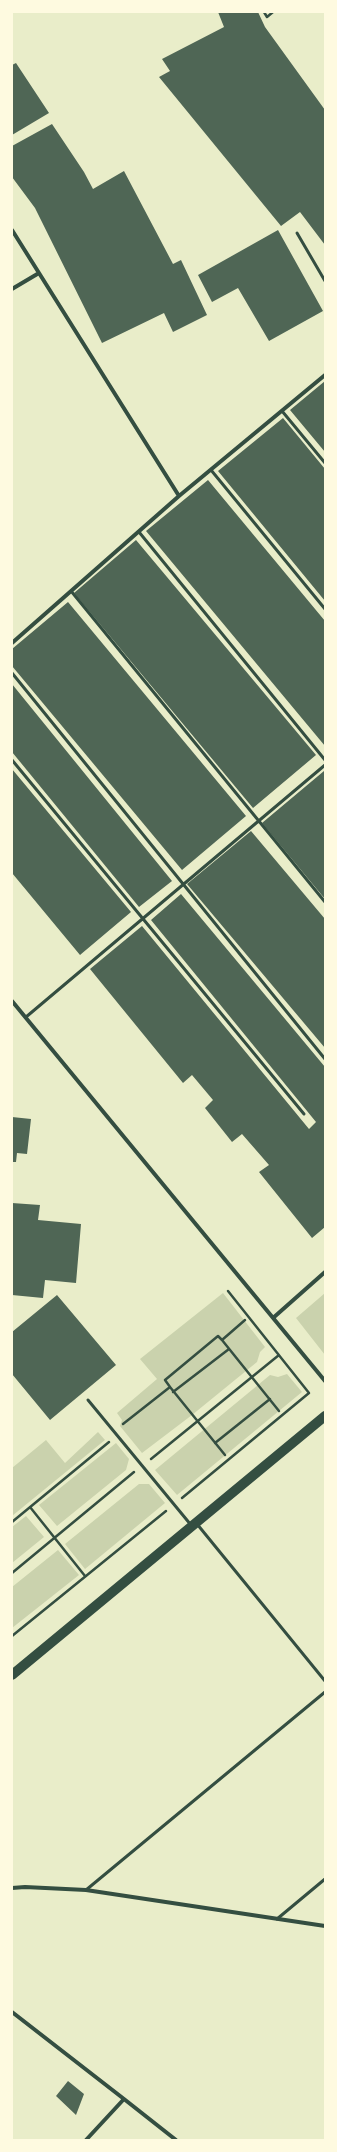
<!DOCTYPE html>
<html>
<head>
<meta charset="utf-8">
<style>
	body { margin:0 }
	#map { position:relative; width:337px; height:2152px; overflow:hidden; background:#e9edc9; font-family:Montserrat,sans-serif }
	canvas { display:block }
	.frame { position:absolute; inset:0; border:13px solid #fefae0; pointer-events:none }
</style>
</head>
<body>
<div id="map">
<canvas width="337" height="2152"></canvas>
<div class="frame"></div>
</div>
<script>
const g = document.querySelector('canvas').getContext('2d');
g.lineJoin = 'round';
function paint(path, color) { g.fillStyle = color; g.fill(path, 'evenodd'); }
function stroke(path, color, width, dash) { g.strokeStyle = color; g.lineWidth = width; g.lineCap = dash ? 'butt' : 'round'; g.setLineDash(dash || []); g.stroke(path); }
paint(new Path2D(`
	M223,1293L265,1347L260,1352L257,1362L192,1415L142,1453L120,1426L122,1420L117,1413L157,1379L140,1359Z
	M325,1293V1355L296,1318Z
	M287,1374L302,1392L177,1495L155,1470L270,1375L278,1377Z
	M98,1432L105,1440L12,1516V1468L46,1440L65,1463Z
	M116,1443L129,1459L126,1470L57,1526L39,1505Z
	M139,1484H149L165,1503L85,1569L65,1544Z
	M26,1516L44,1537L12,1563V1527Z
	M58,1550L79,1575L12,1628V1587Z`), '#cad2ad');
paint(new Path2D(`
	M218,12H258L265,27L325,110V245L300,212L281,226L159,77L170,71L162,59L224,27Z
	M16,63L49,113L12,135V65Z
	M52,124L84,172L93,189L124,171L173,264L181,260L207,315L173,332L164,313L102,343L35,208L12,177V146Z
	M278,230L323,311L269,341L238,288L212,302L198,275Z
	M325,381V452L290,410Z
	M283,418L325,469V601L218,471Z
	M208,480L325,621V746L146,531Z
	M136,540L316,755L253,808L74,593Z
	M68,602L246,816L182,870L12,666V649Z
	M12,684L172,881L139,907L12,752Z
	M12,769L131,912L80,955L12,873Z
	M324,771L325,772V899L262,823Z
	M251,831L325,919V1048L187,884Z
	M181,894L325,1067V1227L312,1238L259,1172L269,1165L242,1134L232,1142L205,1108L213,1100L192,1075L183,1083L90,969L142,926L309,1129L316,1122L151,920Z
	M12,1117L31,1119L27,1154L17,1153L16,1162H12Z
	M12,1203L40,1205L38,1220L81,1224L76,1283L45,1280L43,1298L12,1295Z
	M57,1295L116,1365L50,1420L12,1374V1332Z
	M68,2081L84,2094L76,2115L56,2096Z`), '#4f6655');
stroke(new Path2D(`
	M264,12L267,17L273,12
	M222,1340L279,1411
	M170,1387L225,1455
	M173,1392L229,1349
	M123,1424L170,1387L165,1380L218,1336L222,1340L245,1320
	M215,1443L270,1399
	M151,1459L279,1355
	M182,1498L309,1393L228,1291
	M30,1507L85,1576
	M12,1522L109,1442
	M12,1573L134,1472
	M12,1636L166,1511`), '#344e41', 2.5);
stroke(new Path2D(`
	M297,233L325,281
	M282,411L325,463
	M211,470L325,609
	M139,532L325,760
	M71,591L325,902
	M12,673L325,1059
	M12,760L304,1114
	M26,1017L325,765
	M88,1400L191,1525
	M197,1524L325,1681
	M86,1890L325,1692
	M277,1919L325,1879`), '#344e41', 3);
stroke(new Path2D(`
	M12,230L179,496
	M12,289L39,273
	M12,643L179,496L325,375
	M12,1001L325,1381
	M273,1318L325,1272
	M12,1888L25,1887L86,1890L325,1926
	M12,2012L124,2099L86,2140
	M124,2099L176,2140`), '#344e41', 4);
stroke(new Path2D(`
	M12,1675L325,1416`), '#344e41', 10);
</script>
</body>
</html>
